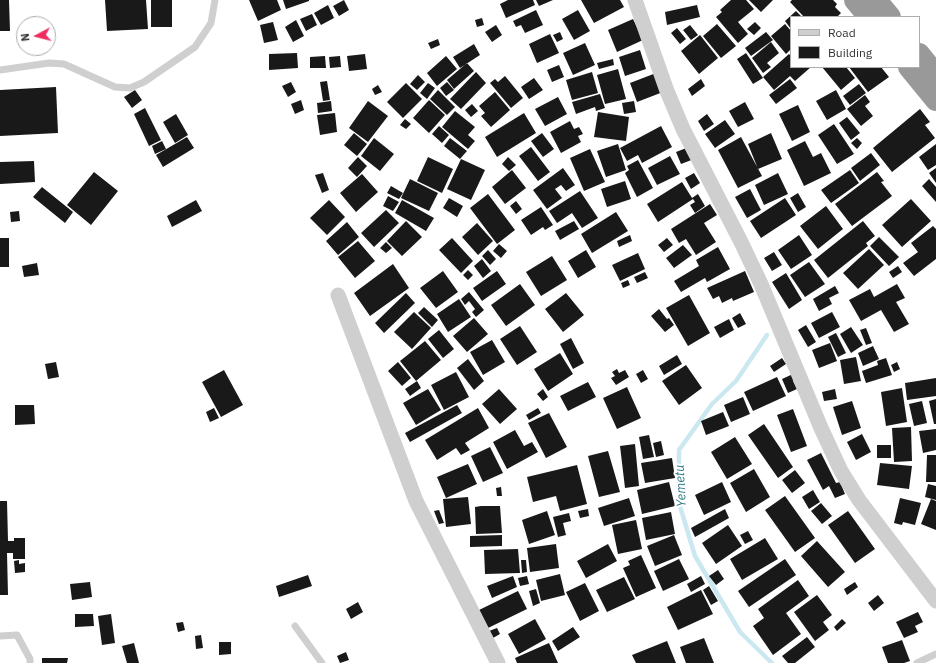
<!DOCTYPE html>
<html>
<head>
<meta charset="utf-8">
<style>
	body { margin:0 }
	#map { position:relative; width:936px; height:663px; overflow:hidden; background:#fff; font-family:"IBM Plex Sans",sans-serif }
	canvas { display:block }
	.legend { position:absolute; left:790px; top:16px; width:130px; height:52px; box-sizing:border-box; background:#fff; border:1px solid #adadad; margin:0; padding:5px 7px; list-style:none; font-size:12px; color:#323232 }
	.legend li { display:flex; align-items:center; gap:8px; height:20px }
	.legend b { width:20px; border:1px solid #adadad }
	.north { position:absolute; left:16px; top:16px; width:40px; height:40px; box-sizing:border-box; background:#fff; border:1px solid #adadad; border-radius:50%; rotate:263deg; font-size:11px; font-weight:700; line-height:16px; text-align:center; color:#323232 }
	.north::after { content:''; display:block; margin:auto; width:14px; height:18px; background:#f12c5e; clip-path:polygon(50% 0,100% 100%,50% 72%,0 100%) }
</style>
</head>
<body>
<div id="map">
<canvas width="936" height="663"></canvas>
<ul class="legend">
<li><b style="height:5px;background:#cfcfcf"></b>Road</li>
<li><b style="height:11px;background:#191919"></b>Building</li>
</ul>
<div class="north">N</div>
</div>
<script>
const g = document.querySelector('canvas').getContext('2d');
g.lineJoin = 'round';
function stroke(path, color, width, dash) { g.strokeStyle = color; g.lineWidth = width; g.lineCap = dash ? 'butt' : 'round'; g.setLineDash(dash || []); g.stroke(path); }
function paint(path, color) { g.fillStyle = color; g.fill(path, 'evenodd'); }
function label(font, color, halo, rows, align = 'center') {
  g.font = font + ' "IBM Plex Sans",sans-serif'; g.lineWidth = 4; g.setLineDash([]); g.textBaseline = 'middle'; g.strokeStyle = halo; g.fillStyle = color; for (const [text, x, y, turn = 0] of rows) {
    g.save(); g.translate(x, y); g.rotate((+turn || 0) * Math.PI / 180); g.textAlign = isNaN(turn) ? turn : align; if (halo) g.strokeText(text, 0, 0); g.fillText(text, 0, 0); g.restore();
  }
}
stroke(new Path2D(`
	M767,335L736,381L712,404L679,450V503L695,556L740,632L772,663`), '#cbe8f0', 4.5);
paint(new Path2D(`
	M0,0H9L10,31H0Z
	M105,0H146L148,29L107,31Z
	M151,0H172V27H151Z
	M249,0H277L281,10L258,21Z
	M283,0H309V1L286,9Z
	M344,0L349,10L339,16L333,6Z
	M508,0H533L535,5L506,18L500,4Z
	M536,0H553L539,6Z
	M581,0H620L624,7L594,23Z
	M731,0H746L754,9L738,22L748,34L738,43L716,17L722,12L720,10Z
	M749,0H773L761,12Z
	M792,0H833L837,4L835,7L841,13L837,17H804L790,2Z
	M328,5L334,18L321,25L314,13Z
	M697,5L700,17L667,25L665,12Z
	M536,10L543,25L525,33L521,25L516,27L513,21Z
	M578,10L590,31L574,40L562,19Z
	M796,11L802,17H791V29L785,21Z
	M312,14L317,25L306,31L300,19Z
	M482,18L484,25L477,27L475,20Z
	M633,19L643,40L617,52L608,30Z
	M296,20L304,36L293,42L285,27Z
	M273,22L278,40L264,43L260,25Z
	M755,22L761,28L754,35L747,29Z
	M717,24L736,46L721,58L703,36Z
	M785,24L791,31V49L786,54L771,36Z
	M496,25L502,35L492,42L485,32Z
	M690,25L698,35L691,40L683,30Z
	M677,28L686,39L680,44L671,33Z
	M560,32L563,39L557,42L553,35Z
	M766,32L773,40L751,56L745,48Z
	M550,34L559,53L537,63L529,44Z
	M700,35L718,58L699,74L681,51Z
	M438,39L440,45L431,49L428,43Z
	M771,42L779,53L767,63L771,67L763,73L752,58Z
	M585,43L595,65L573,75L563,53Z
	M474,44L480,55L460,68L453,57Z
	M640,50L646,69L625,76L619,57Z
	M297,53L298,68L269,70V54Z
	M746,53L763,78L753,84L737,59Z
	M365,54L367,69L349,71L347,56Z
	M789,54L791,56V67H811L795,81L790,76L774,90L763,77Z
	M325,56L326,68H310V57Z
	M340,56L341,67L330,68L329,57Z
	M446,56L457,69L437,86L427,73Z
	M613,59L614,65L599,69L597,63Z
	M467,63L474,71L454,89L447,80Z
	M559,65L564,77L552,82L547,70Z
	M822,67H846L855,78L841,90Z
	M849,67H881L889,77L868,92Z
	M618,69L626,99L605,104L597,75Z
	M476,72L486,83L461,109L450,99Z
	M592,72L598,93L572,100L566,80Z
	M656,73L663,92L637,102L630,83Z
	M418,75L425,82L417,90L410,84Z
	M505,76L523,98L511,108L490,83L495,79L498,82Z
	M534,78L543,90L529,99L521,87Z
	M701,79L705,86L692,96L688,89Z
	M790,79L797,88L776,104L769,95Z
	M327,81L330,100L323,101L320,82Z
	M291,82L296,92L288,97L282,86Z
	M447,82L454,90L446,96L440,88Z
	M406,83L422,99L403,118L387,102Z
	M428,83L435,88L427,99L420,93Z
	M859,84L866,93L850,105L843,96Z
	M378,85L382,92L375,95L372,89Z
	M56,87L58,133L0,136V90Z
	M135,90L142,100L132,108L124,97Z
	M438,90L455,107L447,115L430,99Z
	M836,90L846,109L827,120L816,101Z
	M495,92L510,110L491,127L481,116L485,113L479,106Z
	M600,94L605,108L596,111L595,107L576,114L572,102Z
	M865,95L870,102L865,106L873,116L861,126L847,109Z
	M558,97L567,114L545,126L535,109Z
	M301,100L304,110L295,114L291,104Z
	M429,100L445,115L429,133L413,118Z
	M331,101L332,111L318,113L317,103Z
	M368,101L388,116L368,142L349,128Z
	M634,101L636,112L624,114L622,103Z
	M745,102L754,119L738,127L729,111Z
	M472,104L478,111L471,117L465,110Z
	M798,105L810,132L792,141L779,114Z
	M145,108L161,140L149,146L134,114Z
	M920,109L930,122L925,125L935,138L892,172L873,148Z
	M455,111L475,127L468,135L475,141L468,149L442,127Z
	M598,112L629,117L626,141L594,137Z
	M335,113L337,132L320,135L317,115Z
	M524,113L536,133L497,157L485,137Z
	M176,114L188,135L175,143L163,122Z
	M707,114L714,124L704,131L698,121Z
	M847,117L860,133L851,140L839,123Z
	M405,119L411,124L406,129L400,125Z
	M725,120L735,134L715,148L705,134Z
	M570,121L574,129L579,127L583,134L578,136L581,142L561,153L550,132Z
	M834,124L854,154L837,164L818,135Z
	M439,126L449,135L442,143L432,134Z
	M661,126L672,147L642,163L638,155L627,161L620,148Z
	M354,133L367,144L357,156L344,145Z
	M542,133L554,149L543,157L531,141Z
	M771,133L782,159L758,169L748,144Z
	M187,137L194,148L163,167L156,155Z
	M741,137L762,176L738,188L718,150Z
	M374,138L394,154L380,171L361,156Z
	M450,138L467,151L460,159L444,146Z
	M857,138L862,143L857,149L851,143Z
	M162,141L166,149L155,154L152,146Z
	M805,141L813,157L821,153L831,173L804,186L787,150Z
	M618,144L626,170L606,177L597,151Z
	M936,144V165L928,170L919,157Z
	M531,147L550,172L538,181L519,156Z
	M689,147L694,159L681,164L676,152Z
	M590,149L605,182L584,191L570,158Z
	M871,153L880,165L860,181L851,168Z
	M670,156L680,174L657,185L648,168Z
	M358,157L367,166L357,177L348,168Z
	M428,157L453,169L442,193L417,181Z
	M508,157L516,165L509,171L502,164Z
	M461,159L485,170L471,200L447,189Z
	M638,160L653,188L637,197L625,173L629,170L627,166Z
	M34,161L35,182L0,184V162Z
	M563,168L575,185L566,191L561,185L555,189L562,198L547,209L533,190Z
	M936,168V183L929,173Z
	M512,170L526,188L505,204L492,187Z
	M850,170L859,183L831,203L821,190Z
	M94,172L118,191L91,225L67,205Z
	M877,172L884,181L881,182L892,196L852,226L835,204Z
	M323,173L329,190L322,193L315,175Z
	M694,173L700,183L691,189L685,178Z
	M778,173L788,194L764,205L755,185Z
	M362,174L378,192L356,212L340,193Z
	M410,179L438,193L429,211L401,198Z
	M929,179L936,187V202L922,186Z
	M625,181L631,199L607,207L601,189Z
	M682,182L692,198L698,194L705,206L695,213L690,205L695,202L693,199L658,222L647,204Z
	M391,186L403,193L399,199L387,193Z
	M42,187L73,212L65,223L33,197Z
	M750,189L761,210L747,218L735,197Z
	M580,191L598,218L582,228L572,213L557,223L549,211Z
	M798,193L806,207L798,212L790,198Z
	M488,194L515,230L497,244L470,208Z
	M388,196L399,202L393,211L383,206Z
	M449,198L463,206L457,217L443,208Z
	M785,198L796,215L761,238L750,221Z
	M911,199L931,221L902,247L882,225Z
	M196,200L202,211L172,227L167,216Z
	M329,200L345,217L327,235L310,218Z
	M402,200L434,218L426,231L395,213Z
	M516,201L522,209L516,214L510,206Z
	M710,204L717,215L704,223L716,242L696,255L686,239L679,243L671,229Z
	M826,206L843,229L818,249L800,226Z
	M541,207L553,225L545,230L543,227L531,235L521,220Z
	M386,210L399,223L374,247L361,233Z
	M19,211L20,221L11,222L10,212Z
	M616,212L628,231L592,253L581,234Z
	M406,221L422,237L402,256L387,241Z
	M574,221L579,229L560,240L555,231Z
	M863,221L875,236L866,243L868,246L828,278L814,260Z
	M347,222L359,237L338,255L326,241Z
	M477,223L493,241L478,255L462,237Z
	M933,226L936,229V259L914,276L903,263L918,252L911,243Z
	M630,235L632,241L619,247L617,241Z
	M799,235L812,255L791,269L778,250Z
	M879,237L899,257L889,266L870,246Z
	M0,238H9V267H0Z
	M452,238L473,261L461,273L439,250Z
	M667,238L673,245L664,252L658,245Z
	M358,241L375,261L355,278L338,257Z
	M386,242L392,248L386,253L380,248Z
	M499,244L507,251L501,258L493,251Z
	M683,245L692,255L674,268L666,258Z
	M718,247L730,269L707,282L705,278L681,292L674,281L699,266L696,260Z
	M869,249L884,265L858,289L843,273Z
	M488,250L496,259L490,265L482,256Z
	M586,250L596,267L578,278L568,261Z
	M774,252L782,265L772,271L764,258Z
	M638,253L645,269L620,281L612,265Z
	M552,256L567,280L541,296L526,272Z
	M482,259L491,271L483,278L474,266Z
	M809,262L825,284L805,297L790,275Z
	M37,263L39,275L24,277L22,266Z
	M393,264L409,288L370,316L354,293Z
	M898,266L902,272L893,278L889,272Z
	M468,270L473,275L468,280L463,275Z
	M443,271L458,292L436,308L420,288Z
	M497,271L506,284L482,301L473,288Z
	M745,271L754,292L733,301L732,298L722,303L719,296L713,299L707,288Z
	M645,272L648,278L637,283L634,277Z
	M786,273L802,300L789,309L772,282Z
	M628,280L630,285L623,288L621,283Z
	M520,284L535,305L506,326L491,305Z
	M897,284L905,298L896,302L909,324L894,332L881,310L861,321L849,300L870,289L874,297Z
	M835,286L839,293L829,298L832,304L819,311L813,299Z
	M469,292L484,310L476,317L472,312L475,309L469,301L465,305L461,299Z
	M406,293L415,303L384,333L375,323Z
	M566,293L584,315L563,332L545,309Z
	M689,295L710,333L688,346L666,308Z
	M459,299L471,317L448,332L437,314Z
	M424,307L438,320L432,327L418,313Z
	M659,309L667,319L669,318L674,325L665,332L651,316Z
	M414,312L431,328L412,349L394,332Z
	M832,312L840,327L819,338L811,323Z
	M740,313L746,324L738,328L732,318Z
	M474,318L488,334L467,352L453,336Z
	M729,319L734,330L720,338L714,327Z
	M806,325L816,342L808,347L798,330Z
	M520,326L537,352L517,365L500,339Z
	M851,327L863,345L851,353L840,334Z
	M866,328L872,343L866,345L860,330Z
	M439,330L454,349L443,358L428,339Z
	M836,333L846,353L838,357L828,337Z
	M571,338L584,363L573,369L560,344Z
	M492,340L505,362L483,375L470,352Z
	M425,341L441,360L416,381L400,361Z
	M830,343L837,361L819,368L812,350Z
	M873,346L879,359L863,366L858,353Z
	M560,353L573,374L548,391L534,369Z
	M677,355L682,364L664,375L659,366Z
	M856,357L861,381L844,384L840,360Z
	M782,358L786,364L774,372L770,366Z
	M886,358L892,375L866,383L862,371L878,365L877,361Z
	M468,359L484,381L474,390L457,368Z
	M56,362L59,377L48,379L45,364Z
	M398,362L411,378L402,386L388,371Z
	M897,362L900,369L894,372L891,365Z
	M686,365L702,388L679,405L662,381Z
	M617,369L619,373L625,370L629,377L616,385L611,378L615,376L612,372Z
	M224,370L243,405L221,417L202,382Z
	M643,370L648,379L641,383L636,374Z
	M456,372L469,397L444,410L431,385Z
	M793,374L795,379L793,381L797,389L788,393L782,379Z
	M777,377L786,396L753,411L744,392Z
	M936,378V396L907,400L905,383Z
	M417,381L421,388L410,396L405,389Z
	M588,382L596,397L568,411L560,396Z
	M627,387L641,418L617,429L603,398Z
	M902,388L907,422L886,426L881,392Z
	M428,389L441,410L416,425L403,403Z
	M499,389L517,409L500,424L482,404Z
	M543,389L548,397L543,401L537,394Z
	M835,389L837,399L824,401L822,392Z
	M743,397L750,414L731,422L724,405Z
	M936,399V424H934L929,401Z
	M852,401L861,428L842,435L833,407Z
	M922,401L927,423L914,426L909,404Z
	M15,405H34L35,424L15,425Z
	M457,405L462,413L410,442L405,433Z
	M214,408L219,418L210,422L206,412Z
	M478,408L489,428L465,443L470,450L461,455L456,448L437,460L425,440Z
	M538,408L541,413L529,420L526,415Z
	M793,409L807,446L791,452L777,415Z
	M723,412L729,426L706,435L701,421Z
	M549,413L567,447L546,458L528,423Z
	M764,424L793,467L778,478L748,435Z
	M911,427L912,461L894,462L892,428Z
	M936,429V450L923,453L919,431Z
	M515,430L524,446L532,442L538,452L507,469L493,442Z
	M862,434L871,452L856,460L847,442Z
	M649,435L654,457L643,459L639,437Z
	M735,437L752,464L727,479L711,452Z
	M661,441L664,455L656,457L653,443Z
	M635,444L639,486L625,488L620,446Z
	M877,445H891V458H877Z
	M490,447L503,473L483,482L471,456Z
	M608,451L620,492L599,497L588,456Z
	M821,453L836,483L840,482L845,494L835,498L829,486L823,490L807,460Z
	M927,455H936V482H926Z
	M672,458L675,478L645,483L641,463Z
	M880,463L912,466L909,489L877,485Z
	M468,464L477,484L446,498L437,477Z
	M577,465L587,504L560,511L556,496L533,502L527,477Z
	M754,469L770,497L746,512L730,483Z
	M795,470L805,483L792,493L782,480Z
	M669,482L675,506L642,514L637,490Z
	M722,482L731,502L704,515L695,495Z
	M928,484L936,486V500L925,497Z
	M501,487L502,496H497L496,488Z
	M813,490L820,502L809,509L802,497Z
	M785,496L815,538L795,552L765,510Z
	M468,497L471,524L446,527L443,499Z
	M629,498L635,516L604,526L598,508Z
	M900,498L921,503L915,525L903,522L902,525L894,523Z
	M931,499L936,501V530L921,524Z
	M0,501H7L8,541H14V538H25V559H13V553H7L8,595H0Z
	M821,503L832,516L822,524L811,511Z
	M481,506H500L502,533L476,534L475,507Z
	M588,509L589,516L580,518L578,511Z
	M725,509L729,518L695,537L691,528Z
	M439,510L444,523L439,524L434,511Z
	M547,511L555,535L529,544L522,520Z
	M848,511L875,549L855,563L828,525Z
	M671,512L675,534L646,540L642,518Z
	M569,513L571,521L563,523L566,535L558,537L553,517Z
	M636,520L642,549L618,554L612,525Z
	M728,525L742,546L716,564L702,543Z
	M748,531L753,540L745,544L740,535Z
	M502,535V546L470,547V536Z
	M674,535L682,555L655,566L647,546Z
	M765,538L778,559L742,580L730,559Z
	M817,541L845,572L828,587L801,556Z
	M556,544L559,568L530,572L527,548Z
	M608,544L617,561L586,578L577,561Z
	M518,549L520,573L485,574L484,550Z
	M641,555L656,588L636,597L623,568L630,565L628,561Z
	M679,559L689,579L663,591L654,571Z
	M785,559L796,575L749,607L738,591Z
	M19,560V564L25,563V572L15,573L14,561Z
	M521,560H526L527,572L522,573Z
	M718,570L724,579L716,585L709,576Z
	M560,574L565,595L541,601L536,580Z
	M308,575L312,586L279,597L276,586Z
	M513,576L517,587L492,598L487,586Z
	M527,576L529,584L520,586L518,578Z
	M701,576L705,584L691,592L687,584Z
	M624,577L635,599L607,612L596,590Z
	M798,580L809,596L786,613L801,634L773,655L753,626L764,618L758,609Z
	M90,582L92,597L72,600L70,584Z
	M855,582L858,587L847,595L844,589Z
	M585,583L599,611L580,621L566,592Z
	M709,586L718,601L711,605L703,590Z
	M536,589L540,603L533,606L529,591Z
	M701,590L713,614L678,630L667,607Z
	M518,591L527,609L488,628L479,610Z
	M817,595L832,615L823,622L829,630L815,641L794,612Z
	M878,595L884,603L874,611L868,603Z
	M358,602L363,612L351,619L346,609Z
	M918,612L923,622L915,626L918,632L904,638L896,622Z
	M75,614H93L94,626L75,627Z
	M111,614L115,643L102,645L98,616Z
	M535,619L546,639L519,654L508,634Z
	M842,619L846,623L837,631L834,627Z
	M183,622L185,630L178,632L176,623Z
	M573,627L580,637L558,651L552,641Z
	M497,628L500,634L493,638L489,631Z
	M201,635L203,648L196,649L195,636Z
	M807,637L815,647L795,663H788L782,656Z
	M704,638L714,663H686L680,647Z
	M902,640L910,661L904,663H888L882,647Z
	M667,641L676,663H636L632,655Z
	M219,642H231V654L219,655Z
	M134,643L139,663H127L122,646Z
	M549,643L558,663H517L515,658Z
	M346,652L349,660L340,663L337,656Z
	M42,658H68L67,663H42Z`), '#191919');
stroke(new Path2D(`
	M0,70L49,63L64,64L115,87L130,88L144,82L195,47L211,23L215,0
	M295,626L322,663
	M0,636L17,635L30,659V663
	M917,663L936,654`), '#cfcfcf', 7);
stroke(new Path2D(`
	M635,0L667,91L683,129L741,242L761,284L821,428L841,471L859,500L936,601
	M338,295L416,501L498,663`), '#cfcfcf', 15);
stroke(new Path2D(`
	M855,0L869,17
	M876,0L890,17
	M919,54L936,75
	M909,67L936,100`), '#999', 22);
label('italic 13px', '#357b8d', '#fff', [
	["Yemetu",681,486,-93]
]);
</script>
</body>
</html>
